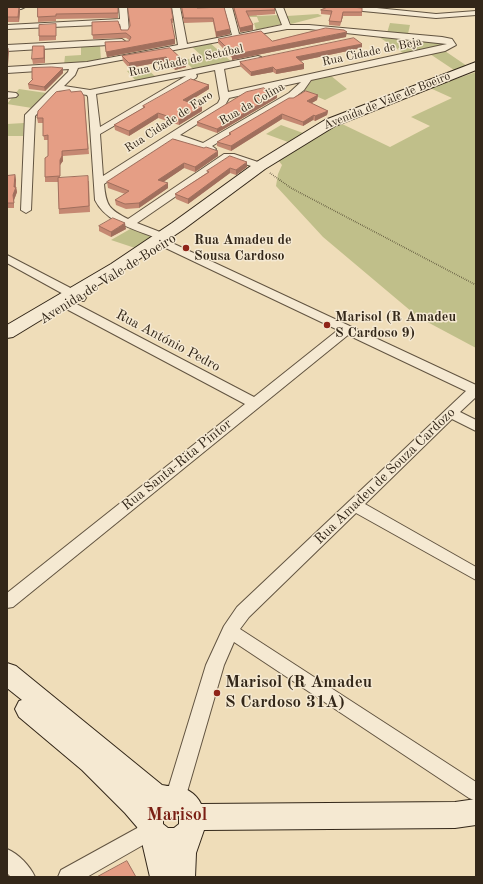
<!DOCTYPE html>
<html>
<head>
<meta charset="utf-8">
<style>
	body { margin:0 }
	#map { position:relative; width:483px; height:884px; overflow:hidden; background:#efddb9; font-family:"Old Standard TT",serif }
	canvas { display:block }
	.frame { position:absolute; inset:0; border:8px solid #332719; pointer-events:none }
</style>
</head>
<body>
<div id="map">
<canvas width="483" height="884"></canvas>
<div class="frame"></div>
</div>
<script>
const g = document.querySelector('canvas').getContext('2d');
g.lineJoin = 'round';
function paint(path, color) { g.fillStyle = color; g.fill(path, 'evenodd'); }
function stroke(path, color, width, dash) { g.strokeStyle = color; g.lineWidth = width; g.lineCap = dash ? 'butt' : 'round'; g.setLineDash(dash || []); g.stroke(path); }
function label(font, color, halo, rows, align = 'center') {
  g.font = font + ' "Old Standard TT",serif'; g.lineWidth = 3; g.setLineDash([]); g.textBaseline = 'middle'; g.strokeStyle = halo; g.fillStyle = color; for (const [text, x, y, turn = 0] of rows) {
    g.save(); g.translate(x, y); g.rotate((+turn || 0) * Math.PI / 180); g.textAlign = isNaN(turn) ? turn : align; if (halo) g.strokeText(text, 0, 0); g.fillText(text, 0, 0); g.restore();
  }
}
paint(new Path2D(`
	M233,11H255L257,16L278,15L281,24L256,30L254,23L259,22L257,17H235Z
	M318,14L322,16L291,24L287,16Z
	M390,23L410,25L408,34L387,33Z
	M379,37L445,43L446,44L406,55Z
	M210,43L232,62L194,70L184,60L202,56L192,47Z
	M100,45L101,60L64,65L65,56L81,55V46Z
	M445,51L467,66L454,70L430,54Z
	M146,68L156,77L136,81L127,71Z
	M476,72V348L418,317L323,237L276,186L278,174L282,165L278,160L338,122L390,147L430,126L411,117L452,98L430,88Z
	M330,75L347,89L325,100L304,91L313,79Z
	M19,89L46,93L32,108L7,104Z
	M24,123L23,136H7V124Z
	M281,125L303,133L288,142L266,134Z
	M132,228L149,234L151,238L138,249L111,240Z`), '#c0bf8a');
const street = new Path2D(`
	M7,7H25L21,9L7,10Z
	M119,7H127L129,31L128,33H122L120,24L7,29V25L120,19Z
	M172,7H180L187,44L232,35L224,7H232L239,34L282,25L275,7H283L290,25H309L442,37L452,39L456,45L445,51L311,80L304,90L295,97L212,146L216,149L214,151C205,153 184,143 174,139L104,184C106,206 109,209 128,219L224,154H234L264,164L265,166L260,169L230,159L137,223L173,237L175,239L170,242L476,385V397L460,412L476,420V431L452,419L365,504L476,567V580L356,513L249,617L240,629L476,782V801L469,798L234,642L224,665L185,799L182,805L175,808L168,805L165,799L206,665L224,626L237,607L466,391L348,335L13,607L7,608V593L245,404L57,304L55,301L57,298H65L254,397L338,330L153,242L151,240L154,237C133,229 106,222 95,200L88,97L87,95L59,91L35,116L31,210L26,213L21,210L25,115L68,72L69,69L7,73V67L87,62L178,45ZM287,29H309L447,44L228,92L224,69L261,61L262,59L261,57L258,56L90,90L64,86L75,75L78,68ZM215,70L220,99L218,103L103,176L100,134L196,78L197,76L196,74ZM186,76L100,127L96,94ZM301,82L289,93L203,143L180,135L224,107L229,98Z
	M338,7H367L436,14L476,11V15L436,18L342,9Z
	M122,39L126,42L125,44L7,51V45Z
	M7,92L16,93L18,95L16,97L7,98Z
	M7,255L84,295L86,298L84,301H76L7,263Z
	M150,821L157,823L160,830L157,837L87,877H58L61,870Z
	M7,849C19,854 30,866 35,877H11L7,873Z`);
const secondary = new Path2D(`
	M476,62V70L335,126L265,169L184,229L123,270L13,337L7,338V325L111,264L172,223L255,163L325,120Z
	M7,663L16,666L162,785C166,786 168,786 172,786C184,786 196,793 201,804L455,802L476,799V825L455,828L204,830L196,853L195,877H150L141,838L137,827L125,813L82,770L19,717L15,709L19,701L22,700L7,688ZM168,811H174L179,816V824L174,828H168L163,824V816Z`);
stroke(street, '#625441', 2);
stroke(secondary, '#332719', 2);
stroke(new Path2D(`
	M270,173L291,188L476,285`), '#332719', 1.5, [0.5, 1.5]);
paint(street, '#f5e9d2');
paint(secondary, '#f5e9d2');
paint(new Path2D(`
	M7,7H20V11L19,22H7Z
	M38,7H118V18L56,19V21L38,22Z
	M181,7H197V8L216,7L230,34L216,37L213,22L184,23Z
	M233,7H274L275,10V14L248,16L253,25V30L240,32Z
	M362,8V16H343L340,26L329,25V21L331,15L321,14V10Z
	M173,19V23H172L175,44L107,57L105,42L129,41V40L126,38L93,39L92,22L121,30H128L130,27Z
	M56,28V40L39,41V36Z
	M346,37L232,60V58L218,43V39L272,41Z
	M362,44V48L300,61L304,64V69L276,74L273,72L251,76L240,66V62Z
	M170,48L186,63V67L175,70L166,61L129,68L123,61L122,56Z
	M45,50V63L33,64L32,59Z
	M63,73L45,91L29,89L28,84L32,80V79Z
	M209,89L188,102L202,107V111L179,125L158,118L129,136L115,130L114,125L143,108V106Z
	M71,92L84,96L89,154L63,156V161L60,165V178L89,181L90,212L59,214L58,182H45V177L48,156V140H44L43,123H38L37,118Z
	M318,95L317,100L311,103L328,111L327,115L315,121L313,120L303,126L282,119L231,151L217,146V142L229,135V133L293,98Z
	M277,98L217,133L197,126V122Z
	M173,139L218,156L195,172L184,168L164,181L168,188L139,208L126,209L116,205L115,200L125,194L108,188L107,182Z
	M230,156L247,167L236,175L230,173L188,204L176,199L175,194L208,172L207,171Z
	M15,175L16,180V187L17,192L14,200V208H7V176Z
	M99,226L126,229L111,237L99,231Z`), '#c58872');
paint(new Path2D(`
	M19,7L20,11L19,22L18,17Z
	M343,12V16L340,26L341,22Z
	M253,25V30L240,32V28Z
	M230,29V34L216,37V32Z
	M347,32L346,37L232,60V55Z
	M175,39V44L107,57L106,52Z
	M362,44V48L295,62L296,57Z
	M44,46L45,50V63L44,58Z
	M8,48L9,52L8,65L7,61Z
	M166,57V61L129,68V63Z
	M186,63V67L175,70V65Z
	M304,64V69L276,74V70Z
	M273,67V72L251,76V72Z
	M63,68V73L45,91L44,87Z
	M209,85V89L183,105V100Z
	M277,94V98L217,133V129Z
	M318,95L317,100L307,106V101Z
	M202,107V111L179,125V120Z
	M328,111L327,115L315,121V116Z
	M158,113V118L129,136V131Z
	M282,114V119L231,151V146Z
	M314,115L313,120L303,126V122Z
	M62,151L63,161L60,165V181V160Z
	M218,151V156L195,172V167Z
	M247,162V167L236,175V170Z
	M184,163V168L159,185L158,180Z
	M230,168V173L188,204V199Z
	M15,175L16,180L15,189L16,187L17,192L14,200V208L13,195Z
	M168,183V188L139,208V203Z
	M125,223L126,229L111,237V232Z`), '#a06f5d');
const building = new Path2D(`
	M7,7H19L18,17H7Z
	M38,7H118V13L56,14V16L38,17Z
	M128,7H171L173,19H171L175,39L106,52L105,42L129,41L131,37L126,33L92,35V22L118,21L121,30H128L130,26Z
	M182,7H197V8L224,7L230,29L216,32L213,18H184Z
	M234,7H274L275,10L246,11L253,25L240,28Z
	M328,7H352L362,8V12H343L341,22L329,21L332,11L321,10Z
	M56,24V36H39V25Z
	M326,28L344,30L347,32L232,55L233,54L218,39L261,31L272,41Z
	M354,38L362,44L296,57L304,64L276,70L273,67L251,72L240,62Z
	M33,46H44V58L32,59Z
	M7,48H8L7,61Z
	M170,48L186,63L175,65L166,57L129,63L122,56Z
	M52,67L63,68L44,87L28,84L33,79H32V68Z
	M191,79L209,85L183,100L202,107L179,120L158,113L129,131L114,125L145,107L143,106Z
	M264,88L269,92L277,94L217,129L197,122L246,92Z
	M70,90L71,92L81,91L84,96L88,149L62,151V156L60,160V176L45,177V158L48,156V135L43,136V118H37L38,111L56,92Z
	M306,91L318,95L307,101L328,111L315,116L314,115L303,122L282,114L231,146L217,142L231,134L229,133L289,98H293Z
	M173,139L204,148L206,147L218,151L195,167L184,163L158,180L168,183L139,203L125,204L115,200L129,191L107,182Z
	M230,156L247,162L236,170L230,168L188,199L175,194L209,172L207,171Z
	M15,175L14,187H16L13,195L14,203H7V176Z
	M88,176L89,206L59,209L58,178Z
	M113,218L125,223L111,232L99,226Z
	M127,861L136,877H97Z`);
paint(building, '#e59e85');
stroke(building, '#a06f5d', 1);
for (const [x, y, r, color] of [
	[186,248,4,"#8f2418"],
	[327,325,4,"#8f2418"],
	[217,693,4,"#8f2418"]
]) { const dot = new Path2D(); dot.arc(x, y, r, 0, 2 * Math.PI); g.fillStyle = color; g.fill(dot); stroke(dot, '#f5e9d2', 1.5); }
label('12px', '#332719', '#f5e9d2', [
	["Rua Cidade de Beja",372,52,-12],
	["Rua Cidade de Setúbal",186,61,-12],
	["Avenida de Vale de Boeiro",387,101,-22],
	["Rua da Colina",252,104,-30],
	["Rua Cidade de Faro",169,122,-33]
]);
label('bold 14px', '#332719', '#f5e9d2', [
	["Rua Amadeu de",194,240],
	["Sousa Cardoso",194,256],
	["Marisol (R Amadeu",335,317],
	["S Cardoso 9)",335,333]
], 'left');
label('14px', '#332719', '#f5e9d2', [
	["Avenida de Vale de Boeiro",108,279,-32],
	["Rua António Pedro",168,341,28],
	["Rua Santa-Rita Pintor",177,465,-39],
	["Rua Amadeu de Souza Cardozo",385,476,-44]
]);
label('bold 17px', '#332719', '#f5e9d2', [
	["Marisol (R Amadeu",225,683],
	["S Cardoso 31A)",225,703]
], 'left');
label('bold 18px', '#7a1f14', '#f5e9d2', [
	["Marisol",177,815]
]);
</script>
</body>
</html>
